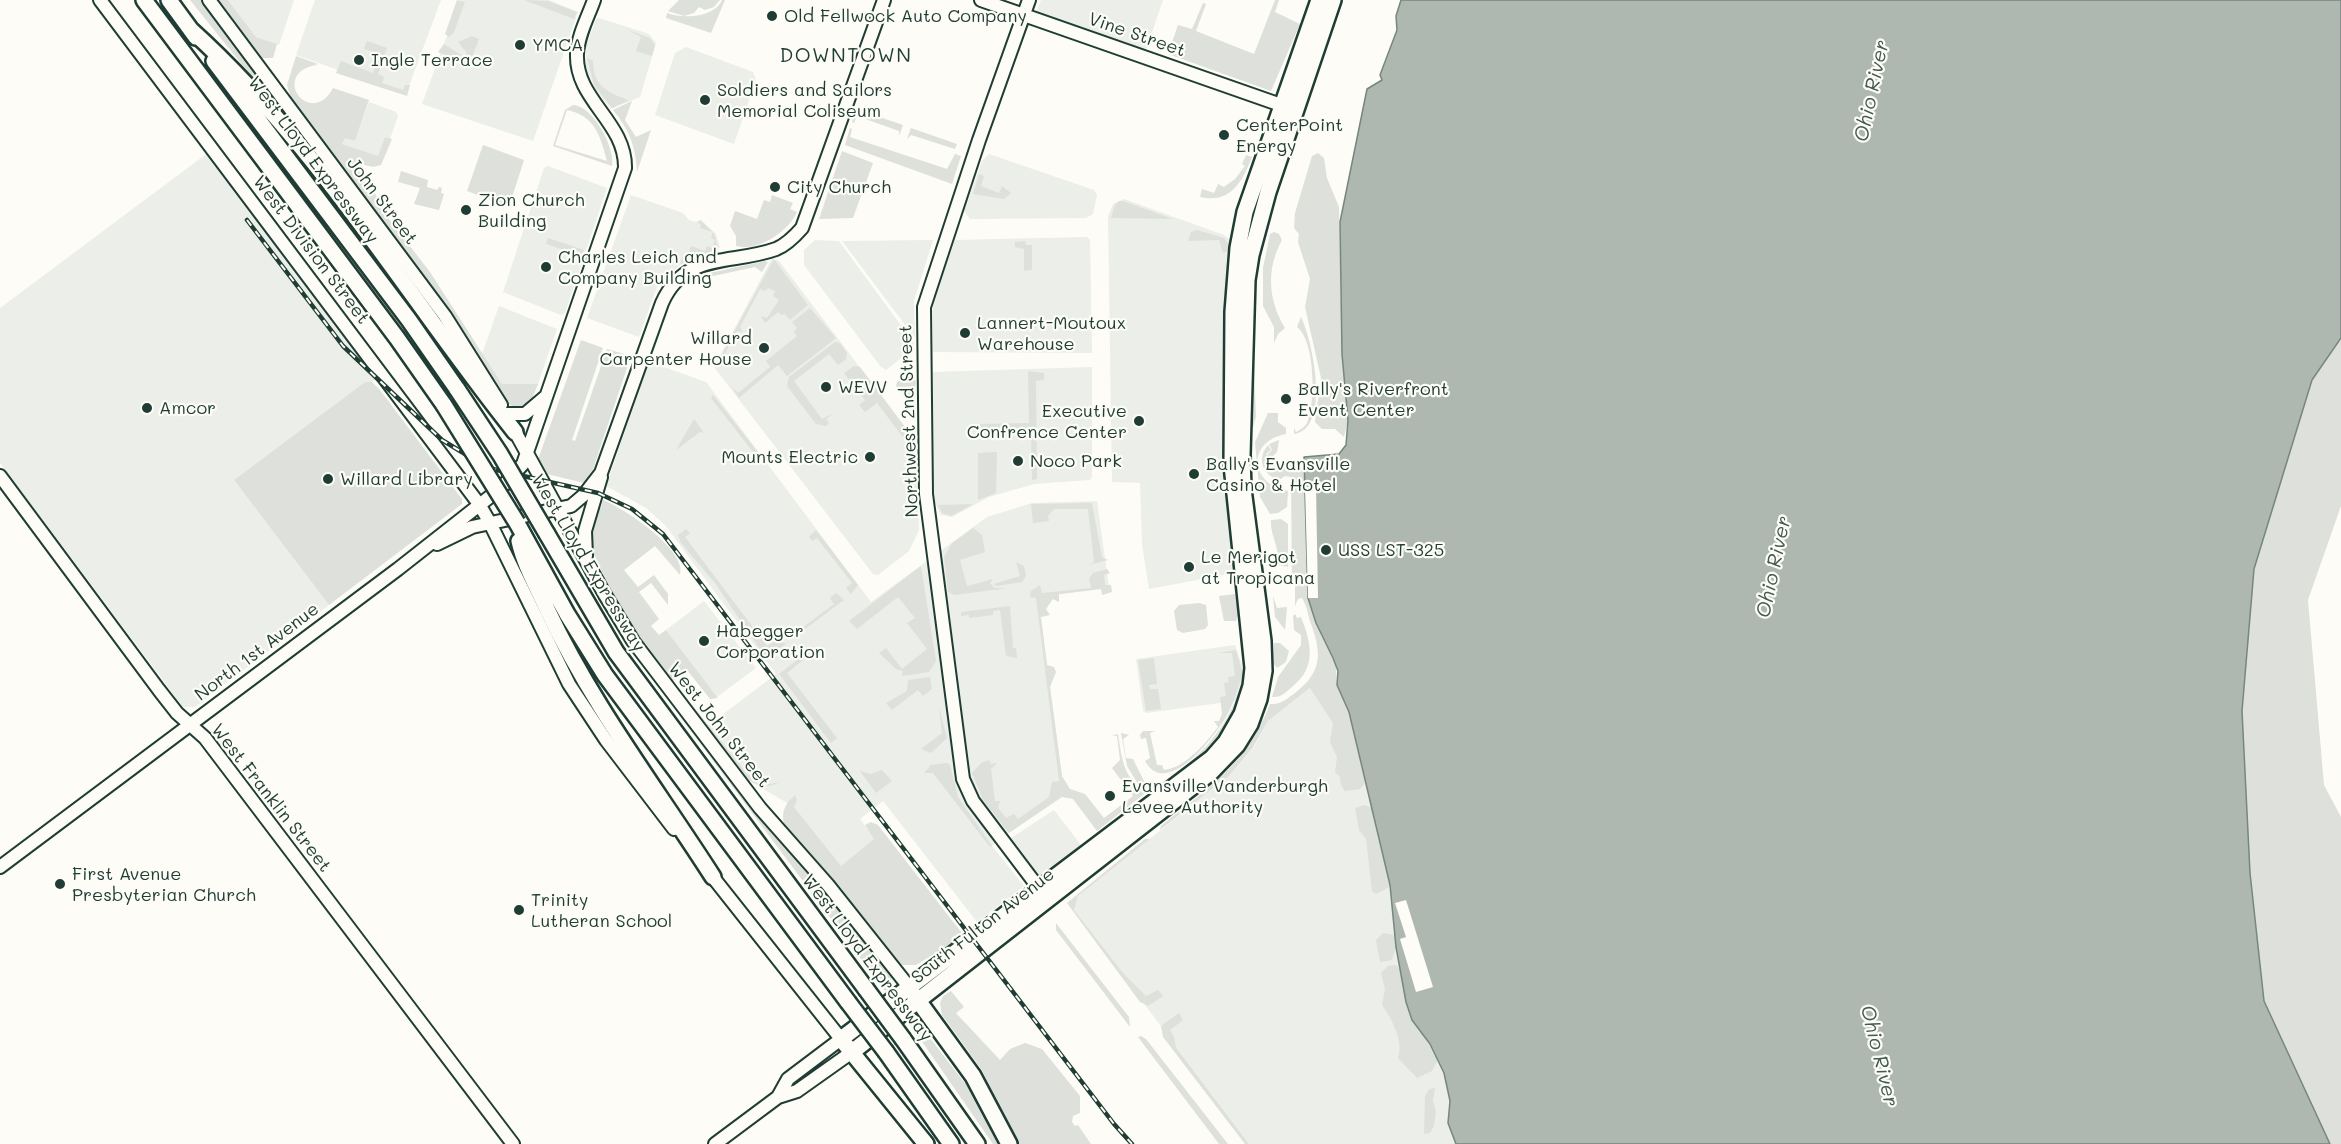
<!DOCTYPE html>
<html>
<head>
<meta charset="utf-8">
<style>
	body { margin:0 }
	canvas { display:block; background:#fdfcf7 }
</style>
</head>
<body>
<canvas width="2341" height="1144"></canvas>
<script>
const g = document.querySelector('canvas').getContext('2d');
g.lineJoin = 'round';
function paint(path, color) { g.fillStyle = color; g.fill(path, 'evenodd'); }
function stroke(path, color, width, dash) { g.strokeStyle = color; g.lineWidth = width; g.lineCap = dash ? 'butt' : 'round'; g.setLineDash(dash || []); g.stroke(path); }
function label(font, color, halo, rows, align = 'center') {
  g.font = font + ' Mali,sans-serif'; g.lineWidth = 4.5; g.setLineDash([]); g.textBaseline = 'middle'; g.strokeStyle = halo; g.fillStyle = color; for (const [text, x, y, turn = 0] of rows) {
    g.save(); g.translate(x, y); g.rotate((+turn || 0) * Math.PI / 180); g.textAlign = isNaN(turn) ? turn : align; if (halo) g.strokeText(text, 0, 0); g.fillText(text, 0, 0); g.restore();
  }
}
paint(new Path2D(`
	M228,0H294L279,45L256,37Z
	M315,0H441L406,94L296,55Z
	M460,0H549L578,12L533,141L422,104Z
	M1041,0H1163L1146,50L1037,11Z
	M599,18L649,34L656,43L640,97L611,109L595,89L586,67V47L596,19Z
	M686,47L753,72L756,80L734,144L655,115L675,53Z
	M369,102L396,112L398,116L390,139L385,137L378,157L342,144L344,137L355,141Z
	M209,152L379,377L372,382H365L234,480L329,605L195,707H183L0,463V308Z
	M989,154L1094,190L1097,195L1093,214L1086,218L970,219L964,211L982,161Z
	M548,166L607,188L565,313L561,315L503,292L544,168Z
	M631,195L683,213L689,220L695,222L701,220L716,234L720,247L715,253L680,265L658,284L639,337L587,318Z
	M1124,199L1224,235L1230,239L1231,245L1228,260L1227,461L1234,573L1149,589L1142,544L1140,483L1112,482L1108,216L1113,204Z
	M1087,237L1090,240L1092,353L933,352V302L955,240Z
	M815,240L839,241L914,343L912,350L886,370L881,367L804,265V250Z
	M933,240L914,301L915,338L842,241Z
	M772,258L779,261L915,440L919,530L909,551L878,575L873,574L714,367Z
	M499,306L557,329L538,384H502L482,354Z
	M653,363L706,382L871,602L987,517L1032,503L1097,501L1109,588L1038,597L1062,776L1061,790L992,846L1024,886L977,922L883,801L860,819L875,839L840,867L794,807L746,779L705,728L776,674L665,525L646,508L606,486L647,367Z
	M1092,367V477L1090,480L1034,484L989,497L952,517L941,515L935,503L934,489L933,372Z
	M704,601L756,668L717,697L666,630Z
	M1235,645L1246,677L1242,700L1146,713L1143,711L1136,659Z
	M1318,682L1337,685L1349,712L1390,885L1396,947L1406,1002L1444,1073L1450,1101L1448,1123L1456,1144H1249L1074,910L1078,896L1229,776L1253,749L1268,721Z
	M1054,810L1081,845L1039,876L1011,838Z`), '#eceee9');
paint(new Path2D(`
	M190,0H202L260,77L256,82Z
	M215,0H228L256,37L277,44L273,58H260L255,54Z
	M457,0L465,2L454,32L449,37L445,34Z
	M524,0L548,1L577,12L574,19Z
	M679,0H720L714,7L705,10L699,7L694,13L684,16L668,11Z
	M722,0H725L711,33L666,18L667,13C683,19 714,18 722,0Z
	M1275,0H1279L1275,12L1300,24L1271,91L1168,54L1178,25L1192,29L1203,3L1206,4L1196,31L1254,54Z
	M628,30L650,38L655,45L652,56L636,51L641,37Z
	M472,36L479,39L469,65L438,52L444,44L464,57L467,53L458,42Z
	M367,41L387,48L378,74L384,77L382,83L403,90L405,85H410L407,96L336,73L341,61L373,73L380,54L364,49Z
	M296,56L318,64C313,66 306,67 301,71C280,89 315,123 333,88L369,100L355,141L345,138L342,144L378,156L385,137L392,139L381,165L373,167L361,164L359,172L374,181L376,196L384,200L381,209L430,272L502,384H538L529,406L516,408L507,403L462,332L292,103L287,85Z
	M587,58L593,61C593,86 608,93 629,100L612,108L594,85Z
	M632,101L625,120L636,137L651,130L637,172C636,147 629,129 613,110Z
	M573,105C592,105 616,148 612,166L553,146L565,110ZM567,110C595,116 600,135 607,161L555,145Z
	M856,109L903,125L899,136V131L857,116L854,123L852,122Z
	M850,128L852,129L850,137L947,169L955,154L961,156L952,184L845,145Z
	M911,128L957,144L955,149L911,135L907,139Z
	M483,145L524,160L509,207L467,191Z
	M842,151L873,163L853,218L819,219Z
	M1318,153L1324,158L1327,178L1339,207L1342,354L1348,420L1344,437L1335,429H1322L1315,422L1321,378L1305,307L1310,279L1298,242L1299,234L1294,228L1295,213L1312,156Z
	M1246,155L1252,157C1242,182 1231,204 1200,197L1202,189L1214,193L1218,184L1224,187L1235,179L1245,166L1242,164Z
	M401,171L428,180L427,187L437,190L439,187L442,188L441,193L444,194L439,210L414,204L420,188L398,182Z
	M979,174L984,176L981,186L999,193L1002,186L1011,193L1004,199L973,194Z
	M772,195L793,203L790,209L797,212C788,232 758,252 736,246V236L730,226L735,211L757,219L764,200L770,202Z
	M1119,201H1123L1173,219L1111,218L1115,205Z
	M700,220L714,233L718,249L680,264L683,256L687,257L691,246L705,251L707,246L712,248L715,240L711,238L713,232L700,228L701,224L697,223Z
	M1197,230L1224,238L1229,245L1228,251L1223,253L1219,240L1188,241L1191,232Z
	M1274,232L1279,234L1282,240C1266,269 1268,300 1285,328L1278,334L1274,343V327L1263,306V268L1270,234Z
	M548,238L584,250L582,256L546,244Z
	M1025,241L1026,245H1032V270L1024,271V249L1015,247V242Z
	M774,259L808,305L790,320L785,314L781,315L778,312L765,323L761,316L767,318L779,300L773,296L775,291L768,288L765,291L760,289L740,327L743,332L737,331L717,368L723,352Z
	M765,261L768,262L762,272L755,267L704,278L705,274Z
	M810,308L836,338L787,376L778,365L739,398L732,387L738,393L770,367L766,361L797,336L794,332L797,328L792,322Z
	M1301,317C1312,339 1332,429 1294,434V428L1296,432C1300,430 1305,427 1307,423C1316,402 1315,340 1297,327Z
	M2341,338V506L2308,600L2324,785L2341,817V1144H2330L2264,1001L2250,873L2242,711L2254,569L2312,380Z
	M581,340L603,348L572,440L575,441L607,349L631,356L593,469L584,483L547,474L537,462Z
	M835,342L840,343L847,353L846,359L838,365L829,354L794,381L822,419L834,413L826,419L829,423L826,426L816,424L787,386L789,377Z
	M854,366L860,367L911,435L915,445V470L908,472V444L877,403L865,412L859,405L865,400L844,373Z
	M1254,367L1256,417L1252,431V373Z
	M1028,371L1044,373V380L1036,381L1037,479L1032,480L1031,428H978V424L1029,423Z
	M905,376H911L916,381L914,409L896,386L897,382Z
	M365,382H372L380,390L462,499V504L329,605L234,480Z
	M713,395L761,456L753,462L748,457L753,452L711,398Z
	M1268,413H1278V422L1286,428V434C1245,442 1251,485 1288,491L1287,507L1278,513L1270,514L1260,497L1255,442Z
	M694,419L704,433L700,432L676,450Z
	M1279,440L1277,452L1270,459L1272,464L1283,463V466L1271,468L1280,469L1284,466V464H1304L1308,598L1316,623L1336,664L1337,685L1349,712L1365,783L1360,789L1345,791L1341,785L1340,777L1335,772L1337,757L1330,742L1333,723L1310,688L1268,721L1252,749L1229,776L1160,830L1161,826C1209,787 1247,764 1270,704C1280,705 1287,699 1295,693C1322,672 1322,654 1311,624C1308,615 1307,606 1302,598L1298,599L1295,606V581L1292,580L1291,477L1285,476L1279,480C1263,475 1256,459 1268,445L1271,450L1266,454L1267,455L1272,450L1269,444Z
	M997,452L996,493L978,500V453Z
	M603,500C622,507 688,550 680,575L655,546L624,570L638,587L654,575L668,594V605L651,583L639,592L659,619L651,626L659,635L666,630L718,698L710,699L687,670L673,681L748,775L765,785L780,782C766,789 757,786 745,777C694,715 623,628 594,554L591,555L588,537L597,507L601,508Z
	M1092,503L1102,557L1108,560L1089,565L1094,562L1088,509H1054L1048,516L1049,521L1033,523L1031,504Z
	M973,504L951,516L942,513L938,505Z
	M1281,519L1288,524V567L1278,565C1280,547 1270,536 1271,520Z
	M973,528L982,535L985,552L960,560L967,586L993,579L990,583L994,588H1008L954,595L948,592L944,557L952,543Z
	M686,529L690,533L685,537L767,646L777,640L786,644L766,658L715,583L681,543L678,535Z
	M816,530L858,585L851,594L846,588L852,583L817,538L812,541L809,537Z
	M1016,562L1024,566L1026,576L1022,582L997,586L993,584L1020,576Z
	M921,566L936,661L929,672L902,676L903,671L896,669L879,653L886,648L902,669L927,649L907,623L915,618L898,597L857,629L849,621Z
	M1107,569L1110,573L1104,575L1105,585H1111L1112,592L1102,595L1101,589L1059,594V602L1053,599L1046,609L1050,615L1041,617L1047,665L1054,667L1056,672L1050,687L1062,776L1070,789L1085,794L1104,818L1133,796L1112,768L1120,760L1117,736H1112L1118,734C1122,758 1123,781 1148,791L1097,831L1073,799L1062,797L1009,833L983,800L972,773L981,763L989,760L991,764L997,763L991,769L995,801H1000L998,808L1006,818L1014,814L1018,819L1049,797L1052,782L1059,781L1036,598L1030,597L1031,591L1040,585L1042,593L1091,588L1089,579L1093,573Z
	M836,593L844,600L793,638L790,629L792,627L797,632L834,604L830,598Z
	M1235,594L1238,614L1236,621H1224L1219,596Z
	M1273,596L1277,608L1287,607L1285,630L1275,617Z
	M1199,603L1206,605L1208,625L1205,629L1183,633L1177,630L1174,611L1179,605Z
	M1010,606L1013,648H1016L1017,658L1006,656L1000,610L993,611V615L969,618V615L961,616V612Z
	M1295,614L1297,618L1301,617C1311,642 1317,667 1293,686C1286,692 1281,698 1272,697L1278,677L1301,645V635L1294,630L1293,616Z
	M1274,643H1280L1289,651L1286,662L1277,668L1273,663Z
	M1236,650L1244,678H1241C1237,692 1233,705 1226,717C1213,739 1166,799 1145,761L1150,758L1146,738L1141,739L1140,735L1143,731H1155L1150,733L1157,765H1162L1164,770C1185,768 1206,743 1218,727L1214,721H1219L1222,714L1220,697L1226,696L1224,683L1229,682L1228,677L1235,676L1232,653H1218Z
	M806,653L808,656L787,673L837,738L831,743L779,674Z
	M1154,658L1157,684L1149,685L1150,689H1158L1161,709L1146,711L1138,660Z
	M930,677L932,689L923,696L918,690L892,710L886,703L907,691L908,680Z
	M1242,681C1248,696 1224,736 1212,747C1205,755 1194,760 1185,766C1214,742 1232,717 1242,681Z
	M939,707L947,738L931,753L921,749L942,733Z
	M679,715H683L748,802L875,952L892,976L890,988L885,991Z
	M1121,733L1129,735L1123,739L1126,758L1133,759L1147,787L1138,784L1127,766Z
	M947,763L950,765L958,797L992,846L990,847L933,773H924L931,765Z
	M882,770L892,781L876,793L860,771L871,774Z
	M795,795L797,800L794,807L841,866L874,839L865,825L871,822L878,825L961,932L960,938L916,965H902L785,826C780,813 785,804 795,795Z
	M1365,805L1372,808L1391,886L1376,894L1372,891L1366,839L1359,830L1355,808Z
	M1145,839H1150L1078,896L1074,910L1123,973L1146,996L1158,990L1163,996L1148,1006L1140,1002L1067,903Z
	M1056,923L1129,1017L1130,1027L1056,930Z
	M1383,933L1395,935L1396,947L1392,960L1380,962L1376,940Z
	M1396,965C1406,975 1403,993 1407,1006C1414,1026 1429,1041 1438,1060L1432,1071L1417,1078L1398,1058C1404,1041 1392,1019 1382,1005L1385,989L1381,973L1388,966Z
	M951,991L964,1007L956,1013L1000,1060L1010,1049L1025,1043L1042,1049L1080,1096V1113L1073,1116L1072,1122L1075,1126L1078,1125L1091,1144H1016L982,1070L942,1015L940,1003L943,996Z
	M1179,1013L1183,1020L1170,1030L1174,1037L1176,1047L1249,1144H1245L1163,1037L1161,1026Z
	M913,1016L967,1086L1005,1144H993L907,1020Z
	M1141,1036L1146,1039L1228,1144H1219L1138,1037Z
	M1435,1088L1433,1101L1436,1112L1434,1126L1430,1133L1424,1134L1425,1096L1429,1089Z`), '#dde0db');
const water = new Path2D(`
	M1401,0H2341V338L2312,380L2254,569L2242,711L2250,873L2264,1001L2330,1144H1456L1448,1123L1450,1101L1444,1073L1430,1044L1412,1020L1406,1002L1396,947L1390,885L1349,712L1337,685L1338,671L1333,658L1316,623L1308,598L1304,457L1339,454L1346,445L1348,420L1342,354L1340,222L1367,89L1382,80L1380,75L1397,30L1396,16Z`);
paint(water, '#aeb8b1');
stroke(water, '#75877f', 1.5);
paint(new Path2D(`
	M1305,487H1316L1318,598H1308Z
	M1406,900L1433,987L1416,992L1400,939L1406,937L1395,903Z`), '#fdfcf7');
const major = new Path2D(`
	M100,0L479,504L490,523L569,684L606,740L674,829
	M209,0L445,316L501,405
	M981,0L1281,105
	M1029,0L979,140L924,307L926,494L963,779L973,801L1044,895
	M507,414H525L545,397
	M512,426L605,595L633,641L760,808L828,885L909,987
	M0,476L159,690L177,713L205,738L513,1144
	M437,544L472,527L571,506L584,495L601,473L662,303C685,251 732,265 776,249C786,245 795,236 802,228L884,0
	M586,556L585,531L601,477
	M0,867L398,569L501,488L523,464L625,168C626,122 575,100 577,54C578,35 588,17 594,0
	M708,871L841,1039L788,1079L778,1097
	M715,1144L778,1097L797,1091L852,1052`);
const highway = new Path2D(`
	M144,0L397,338L444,405
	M169,0L196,37
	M190,29C319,145 408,298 515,432
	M214,61L409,320L457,389
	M517,523L567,614L605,675L848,1002
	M547,534L616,652L866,989
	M519,541C524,564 537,587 547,609C592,705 656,788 713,877
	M914,995L973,1076L1009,1144
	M903,1039L977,1144
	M852,1052L1211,772L1237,745L1250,724L1259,699L1264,671L1263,641L1243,489L1242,455L1247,280L1251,255L1268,192L1333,0
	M886,1052L951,1144
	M926,1144L841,1039L1212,758L1226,742L1242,714L1251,686L1253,668L1232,465L1233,312L1238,248L1245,212L1319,0`);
stroke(major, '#1f3d34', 16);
stroke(highway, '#1f3d34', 20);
stroke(major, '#fdfcf7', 12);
stroke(highway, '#fdfcf7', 15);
const rail = new Path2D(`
	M247,220L343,346L442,440L488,468L598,493L632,509L663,534L1114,1124L1132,1144`);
stroke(rail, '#1f3d34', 4.5);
stroke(rail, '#fdfcf7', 2, [7]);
const highwayBridge = new Path2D(`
	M457,389L500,454L547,534
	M444,405L517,523
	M866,989L903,1039
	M848,1002L886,1052`);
stroke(highwayBridge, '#1f3d34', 20, []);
stroke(highwayBridge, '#fdfcf7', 15);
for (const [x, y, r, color] of [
	[772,16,6,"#1f3d34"],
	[520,45,6,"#1f3d34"],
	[359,60,6,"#1f3d34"],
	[705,100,6,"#1f3d34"],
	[1224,135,6,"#1f3d34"],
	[775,187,6,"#1f3d34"],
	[466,210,6,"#1f3d34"],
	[546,267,6,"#1f3d34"],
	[965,333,6,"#1f3d34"],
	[764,348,6,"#1f3d34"],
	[826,387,6,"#1f3d34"],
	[1286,399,6,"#1f3d34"],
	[147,408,6,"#1f3d34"],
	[1139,421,6,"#1f3d34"],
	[870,457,6,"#1f3d34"],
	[1018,461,6,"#1f3d34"],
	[1194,474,6,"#1f3d34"],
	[328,479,6,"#1f3d34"],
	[1326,550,6,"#1f3d34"],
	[1189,567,6,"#1f3d34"],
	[704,641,6,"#1f3d34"],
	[1110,796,6,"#1f3d34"],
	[60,884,6,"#1f3d34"],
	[519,910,6,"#1f3d34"]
]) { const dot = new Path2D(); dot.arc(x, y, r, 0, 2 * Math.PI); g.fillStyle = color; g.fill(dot); stroke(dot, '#fdfcf7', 2); }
label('18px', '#1f3d34', '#fdfcf7', [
	["Old Fellwock Auto Company",784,16],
	["YMCA",532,45],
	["Ingle Terrace",371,60],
	["Soldiers and Sailors",717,90],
	["Memorial Coliseum",717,111],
	["CenterPoint",1236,125],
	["Energy",1236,146],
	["City Church",787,187],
	["Zion Church",478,200],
	["Building",478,221],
	["Charles Leich and",558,257],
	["Company Building",558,278],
	["Lannert-Moutoux",977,323],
	["Warehouse",977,344],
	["Willard",752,338,"right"],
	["Carpenter House",752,359,"right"],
	["WEVV",838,387],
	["Bally's Riverfront",1298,389],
	["Event Center",1298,410],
	["Amcor",159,408],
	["Executive",1127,411,"right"],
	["Confrence Center",1127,432,"right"],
	["Mounts Electric",858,457,"right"],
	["Noco Park",1030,461],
	["Bally's Evansville",1206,464],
	["Casino & Hotel",1206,485],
	["Willard Library",340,479],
	["USS LST-325",1338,550],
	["Le Merigot",1201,557],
	["at Tropicana",1201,578],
	["Habegger",716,631],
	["Corporation",716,652],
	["Evansville Vanderburgh",1122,786],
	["Levee Authority",1122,807],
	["First Avenue",72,874],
	["Presbyterian Church",72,895],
	["Trinity",531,900],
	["Lutheran School",531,921]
], 'left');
label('18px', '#1f3d34', '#fdfcf7', [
	["Vine Street",1137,35,19],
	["West Lloyd Expressway",313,160,53],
	["John Street",382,201,53],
	["West Division Street",311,250,53],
	["Northwest 2nd Street",909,421,-92],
	["West Lloyd Expressway",588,563,59],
	["North 1st Avenue",257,652,-37],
	["West John Street",719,725,52],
	["West Franklin Street",271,798,52],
	["South Fulton Avenue",983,926,-38],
	["West Lloyd Expressway",867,958,53]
]);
g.letterSpacing = '1.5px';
label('20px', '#1f3d34', '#fdfcf7', [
	["DOWNTOWN",846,56]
]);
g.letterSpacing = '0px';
label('italic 20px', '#435c53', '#fdfcf7', [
	["Ohio River",1872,91,-78],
	["Ohio River",1774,567,-78],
	["Ohio River",1879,1056,76]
]);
</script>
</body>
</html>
